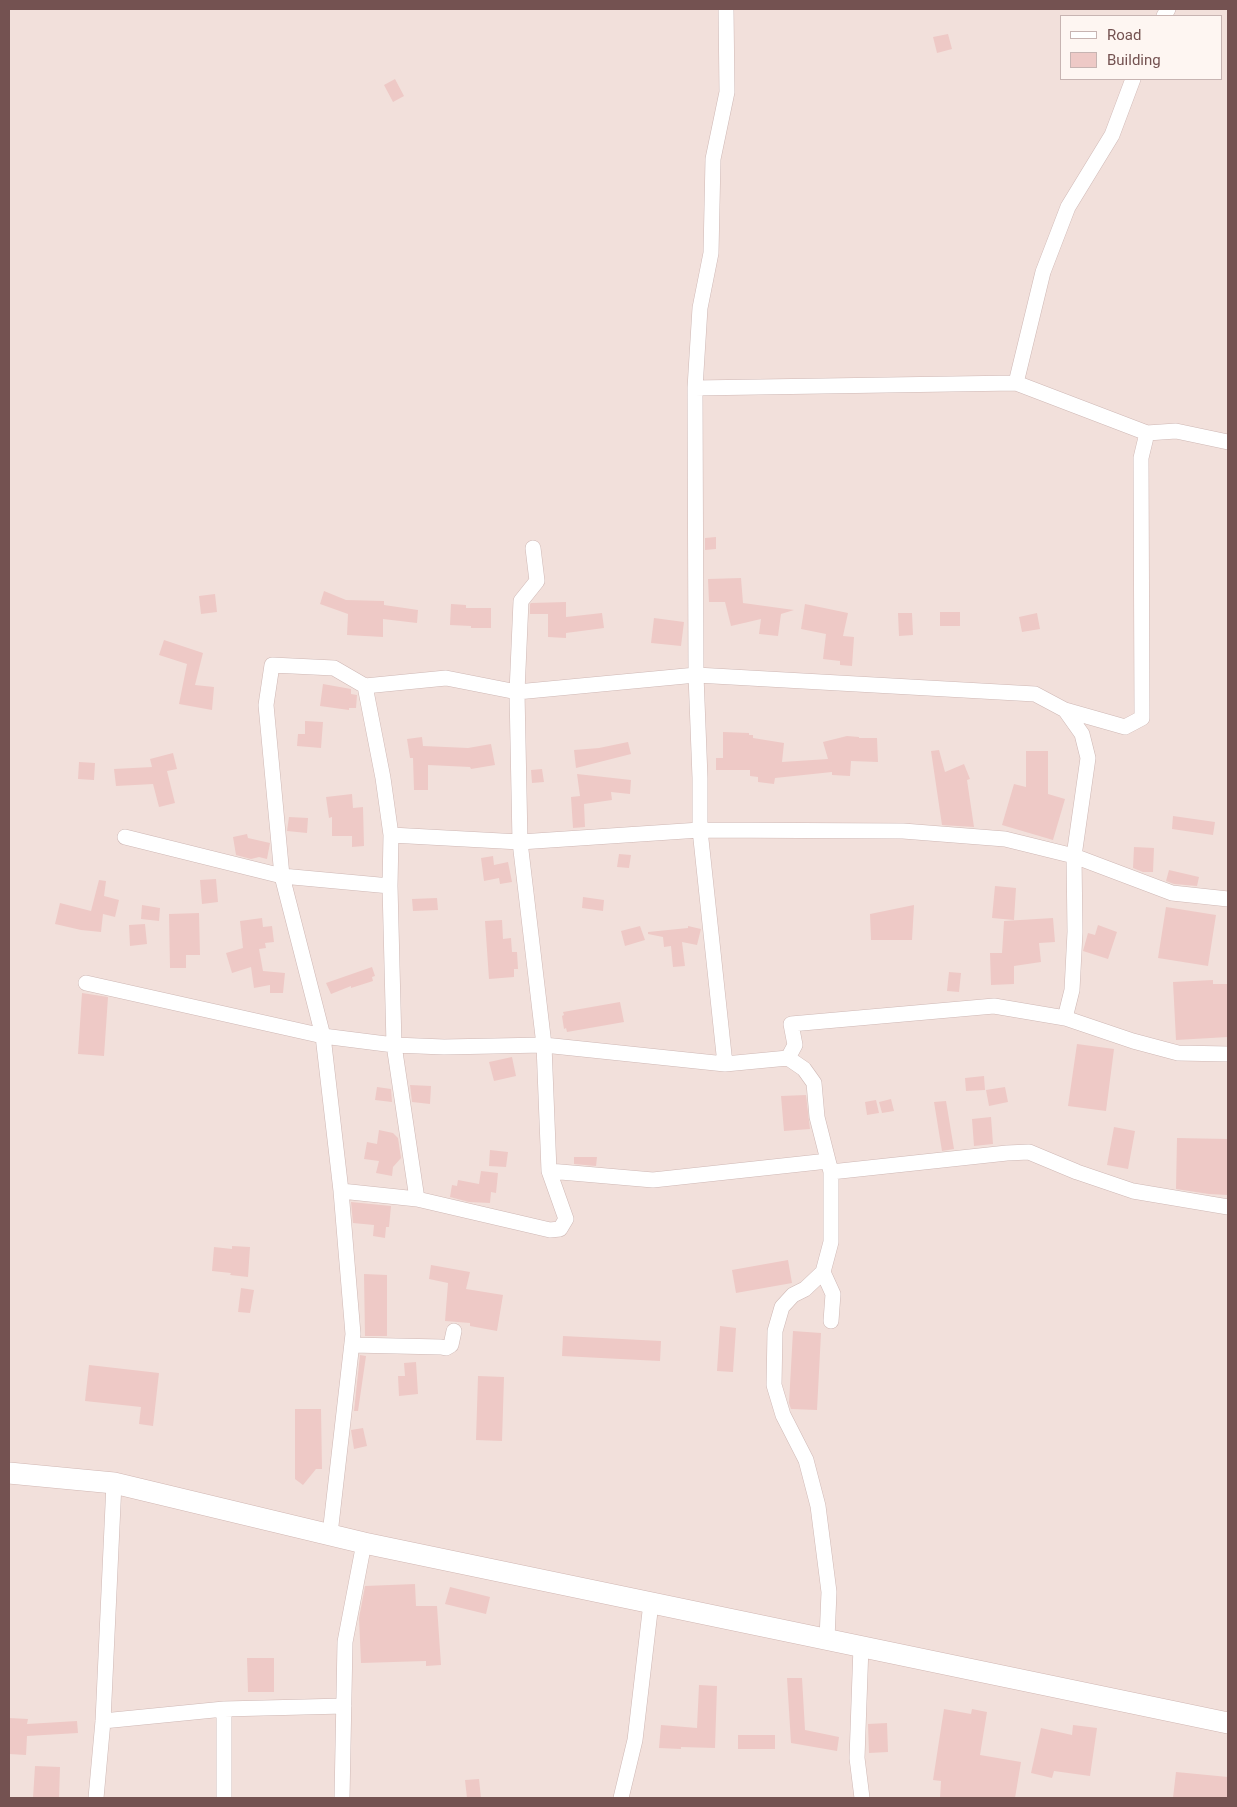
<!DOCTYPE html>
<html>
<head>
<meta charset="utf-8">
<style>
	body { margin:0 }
	#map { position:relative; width:1237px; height:1807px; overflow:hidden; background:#fbf0ec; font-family:Roboto,sans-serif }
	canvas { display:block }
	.frame { position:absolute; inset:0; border:10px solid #745251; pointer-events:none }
	.legend { position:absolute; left:1060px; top:15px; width:162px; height:65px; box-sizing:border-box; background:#fef6f2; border:1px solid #c7b4b2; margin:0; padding:6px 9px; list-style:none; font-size:15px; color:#745251 }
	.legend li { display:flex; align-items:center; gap:10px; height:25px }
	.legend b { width:25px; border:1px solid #c7b4b2 }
</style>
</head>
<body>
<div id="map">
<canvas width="1237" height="1807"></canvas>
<div class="frame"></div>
<ul class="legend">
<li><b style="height:6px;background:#fff"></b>Road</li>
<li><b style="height:14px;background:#eec9c6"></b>Building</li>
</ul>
</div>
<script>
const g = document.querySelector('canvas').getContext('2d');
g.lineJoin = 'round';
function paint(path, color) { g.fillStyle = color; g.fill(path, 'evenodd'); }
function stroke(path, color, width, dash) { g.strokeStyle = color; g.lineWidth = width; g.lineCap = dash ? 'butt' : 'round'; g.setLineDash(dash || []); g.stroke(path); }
paint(new Path2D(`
	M9,9H1228V1798H9ZM1061,16H1221V79H1061Z`), '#f2e0db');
paint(new Path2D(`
	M948,34L952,49L937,53L933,37Z
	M395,79L404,96L393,102L384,85Z
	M716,537V549L705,550V538Z
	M741,578L743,603L794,610L781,614L778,636L759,634L761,619L731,626L725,602H709L708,579Z
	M324,591L346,600L384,601V605L418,610L417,623L383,619V637L347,635L348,614L320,604Z
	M215,594L217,612L201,614L199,596Z
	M566,602V617L602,613L604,628L566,633V638L548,637V614H530V604L531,603Z
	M451,604L466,605V608H491V628H471V626L450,625Z
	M805,604L848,613L843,636L854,637L852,666L840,665V661L823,659L826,634L801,629Z
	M940,612H960V626H940Z
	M898,613H912L913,635L899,636Z
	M1037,613L1040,629L1022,632L1019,617Z
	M654,618L684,622L681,646L651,643Z
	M164,640L203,653L195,685L214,687L212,710L179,704L187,664L159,655Z
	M323,684L351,689V694L357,695L356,708H349V710L320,706Z
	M305,721L323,722L321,748L297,746L298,734H305Z
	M723,732L749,733V735H753V738L784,743L782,762L828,759L823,742L847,736L859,737V738H877L878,762L851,761L850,776L832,775V772L775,778L774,784L758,782V777L750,776V770H716V758H723Z
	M422,737L423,746L468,748L491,744L495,765L471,769L470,767L428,765V790H414L413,758H410L407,739Z
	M628,742L631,754L576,768L574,750L599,748Z
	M939,750L945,772L964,764L970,779L967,780L974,827L942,825L931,751Z
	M1026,751H1048V794L1065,799L1053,840L1002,825L1014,784L1026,787Z
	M173,753L177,769L167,771L175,803L159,807L153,784L116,786L114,769L152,767L150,759Z
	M79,762L95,763L94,780L78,779Z
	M542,769L544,782L532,783L531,770Z
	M577,774L631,780L630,794L611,792L612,800L584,804L585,827L573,828L571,797L580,796Z
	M352,794L353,808L363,807L364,846L352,847V836H332V817L329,818L326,797Z
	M1173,816L1215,822L1213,835L1172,829Z
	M289,817L308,818L307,833L287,831Z
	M247,834L248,838L270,843L267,859L259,857L251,859L236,855L233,837Z
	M1134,847L1154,848L1153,872H1143L1133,868Z
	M619,854L631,855L629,868L617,867Z
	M493,856L494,865L508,862L512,882L500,884L499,878L484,881L481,858Z
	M1169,870L1199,877L1197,886L1174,884L1166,881Z
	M216,879L218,902L202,904L200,880Z
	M99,880L106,881L104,896L119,900L115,917L103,914L101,932L81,930L55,924L60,903L91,911Z
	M995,886L1016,888L1014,920L992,918Z
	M583,897L604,900L603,911L582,908Z
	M437,898L438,910L413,911L412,899Z
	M142,905L160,908L159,921L141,919Z
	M914,905L912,940H871L870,914Z
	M1166,907L1216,915L1208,966L1158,958Z
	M199,913L200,955H186V968H170L169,914Z
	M262,918L263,927L272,926L274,942L265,943L266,948L259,949L263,971L285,973L283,993H270V985L254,988L251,967L232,973L226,953L243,948L240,921Z
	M1053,918L1055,942L1039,943L1041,962L1014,966V984L991,985L990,953H1002L1004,921Z
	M502,920L503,939L511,938L512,952H517L518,969H514V977L489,979L485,921Z
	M145,924L147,944L130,946L129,925Z
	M1098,925L1117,932L1108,959L1083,951L1088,933L1095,935Z
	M640,926L645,940L625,946L621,931Z
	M688,926L701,929L697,945L682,942L685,966L673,967L671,946L664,947L663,937L648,934V932L688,928Z
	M372,967L375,976L372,977L373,981L351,988V986L331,994L326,983Z
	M949,972L961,973L959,992L947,991Z
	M1213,980V984H1228V1037L1176,1040L1173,982Z
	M82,993L108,997L104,1056L78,1054Z
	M620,1002L624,1022L567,1032L566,1028L564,1029L562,1016L564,1015L563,1012Z
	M1077,1044L1114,1049L1106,1111L1068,1106Z
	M512,1057L516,1076L494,1081L489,1062Z
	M984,1076L985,1090L966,1091L965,1078Z
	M410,1085L431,1086L430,1104L412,1102Z
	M377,1087L391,1089L392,1102L375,1100Z
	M1005,1087L1008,1102L989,1106L986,1090Z
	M806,1095L810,1129L784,1131L781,1096Z
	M891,1099L894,1111L882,1113L879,1102Z
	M876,1100L879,1113L867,1115L865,1102Z
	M946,1101L954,1149L942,1151L934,1102Z
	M991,1117L993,1144L974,1146L972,1119Z
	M1114,1127L1135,1131L1128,1169L1107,1165Z
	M379,1130L393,1133L398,1138L401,1158L393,1167L392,1176L376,1173L379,1161L364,1159L367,1142L377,1144Z
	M1177,1138L1228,1139V1195L1209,1194L1176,1189Z
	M490,1150L508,1152L506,1167L489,1166Z
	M574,1157H597L596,1166L574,1164Z
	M481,1171L498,1173L496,1193L491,1192L490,1203L469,1202L450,1197L452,1185L457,1186L458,1180L479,1184Z
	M351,1202L391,1206L389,1227H386L385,1238L373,1236L374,1225L353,1223Z
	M232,1246L250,1247L248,1277L230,1275L231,1273L212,1271L214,1247L232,1249Z
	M788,1260L792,1283L736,1293L732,1270Z
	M431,1265L470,1272L466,1289L503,1295L497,1331L470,1326V1323L445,1321L448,1283L429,1279Z
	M364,1274L387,1275V1336H365Z
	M241,1288L254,1290L250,1313L238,1312Z
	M720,1326L736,1328L733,1372L717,1371Z
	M793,1331L821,1333L817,1410L791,1409L789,1403Z
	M563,1336L661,1341L660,1361L562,1356Z
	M360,1355L366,1356L358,1411H354Z
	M416,1362L418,1394L399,1396L398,1376H405L404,1363Z
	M89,1365L159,1373L153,1426L139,1424L141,1407L85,1401Z
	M478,1376L504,1377L502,1441L476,1440Z
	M295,1409H321L322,1469H316L303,1485L295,1479Z
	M363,1428L367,1446L354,1449L351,1430Z
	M415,1584L416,1606H437L441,1665L426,1666V1661L361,1663L359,1618L365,1586Z
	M450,1587L490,1597L486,1614L445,1604Z
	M247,1658H274V1692H248Z
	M787,1678H802L805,1730L839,1737L837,1751L791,1743Z
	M699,1685L717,1686L715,1748L681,1747V1749L659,1748L661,1725L697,1728Z
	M944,1709L971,1714L972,1709L987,1712L980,1755L1021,1762L1015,1798H940L941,1781L933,1780Z
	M9,1718L28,1719L27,1724L77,1721L78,1733L27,1736L26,1755L9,1754Z
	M887,1723L888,1752L869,1753L868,1724Z
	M1073,1725L1097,1728L1090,1776L1054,1771L1052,1778L1031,1773L1041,1728L1072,1735Z
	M738,1735H775V1749H738Z
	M35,1766L60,1767L59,1798H33Z
	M1176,1772L1228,1777V1798H1173Z
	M479,1779L481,1798H467L465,1780Z`), '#eec9c6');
const minor = new Path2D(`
	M1164,16L1168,9
	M1016,383L1043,272L1068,207L1112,135L1133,79
	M695,388L1016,383L1147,433
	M365,686L383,778L391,835L390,886L394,1045L417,1199
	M1065,710L1125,727L1142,718L1141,458L1147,433L1176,431L1228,442
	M391,835L520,842L700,830L903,831L1005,839L1074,856L1172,893L1228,899
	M125,837L282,876L390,886
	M86,983L323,1036L394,1045L444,1047L544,1045L725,1064L788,1058L795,1045L791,1024L994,1006L1065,1018L1133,1041L1178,1053L1228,1054
	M788,1058L804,1069L814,1083L817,1117L831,1172V1242L823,1272L805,1289L793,1295L782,1307L775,1331L774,1385L783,1415L806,1460L818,1506L829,1592L827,1639
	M725,1064L700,830V778L696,675L695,388L700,308L711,253L713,159L727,92L726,9
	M549,1171L653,1180L828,1161
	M831,1172L1007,1153L1029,1152L1077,1172L1133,1191L1228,1207
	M341,1191L417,1199L550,1230L560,1229L566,1219L549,1171L544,1045L520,842L517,692L521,601L537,581L533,548
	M823,1272L833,1294L831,1321
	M352,1345L441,1347L446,1348L451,1345L454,1331
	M330,1534L353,1334L341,1191L323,1036L282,876L266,705L272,665L334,668L365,686L446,678L517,692L696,675L1035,694L1065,710L1082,734L1088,758L1074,856L1075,932L1072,990L1065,1018
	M861,1646L857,1758L862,1798
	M103,1721L224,1709L344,1706
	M96,1798L103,1721L114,1483
	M224,1798V1709
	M342,1798L345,1642L364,1543
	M621,1798L635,1740L651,1603`);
const secondary = new Path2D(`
	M9,1473L114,1483L364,1543L1228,1723`);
stroke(minor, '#cfb8b5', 16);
stroke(secondary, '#d1b7b3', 22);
stroke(minor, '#fff', 15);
stroke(secondary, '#fff', 21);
</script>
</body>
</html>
